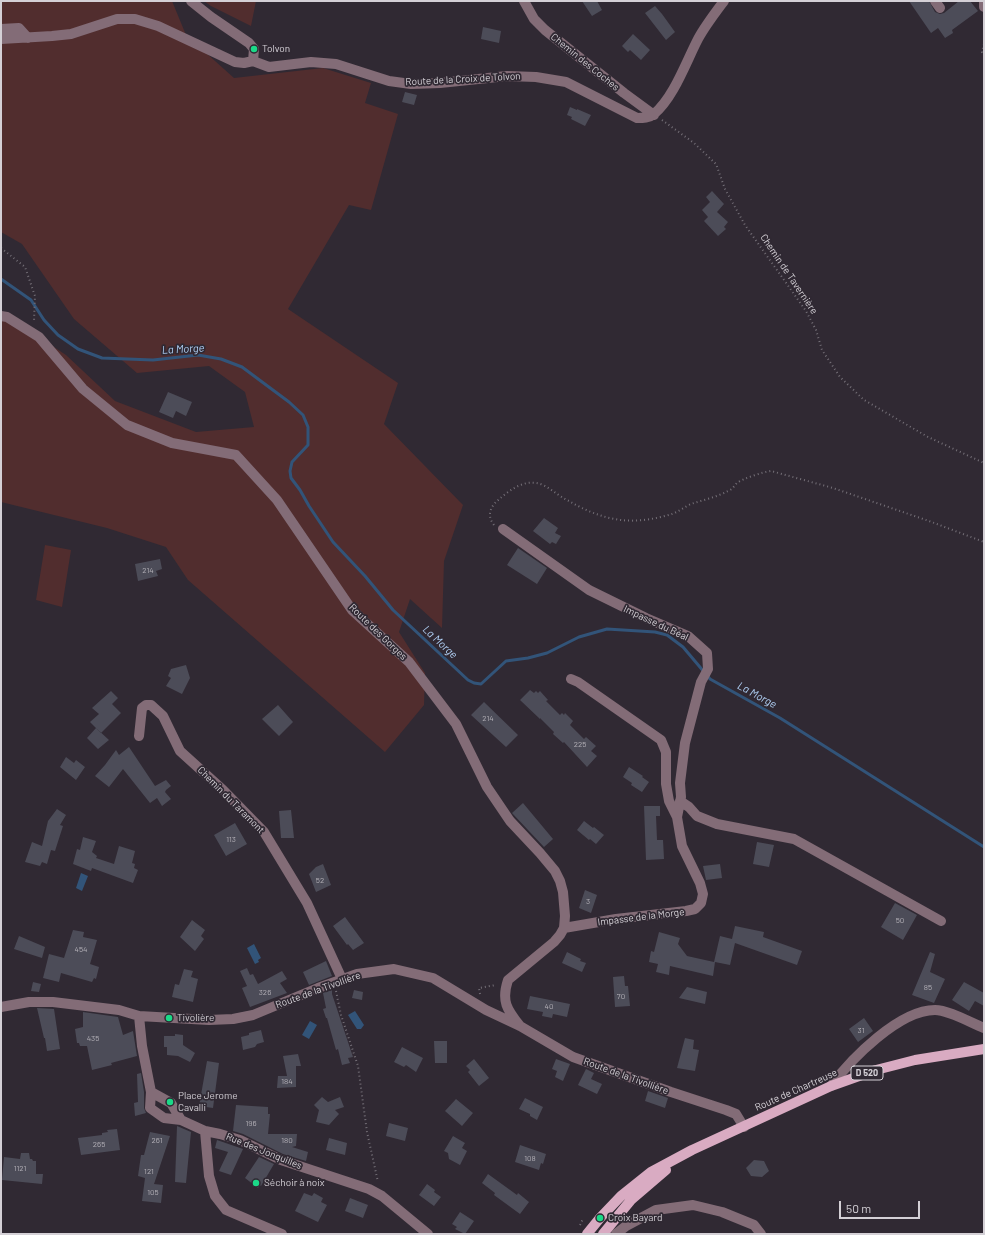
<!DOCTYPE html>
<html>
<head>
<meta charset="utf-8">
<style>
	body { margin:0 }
	#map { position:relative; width:985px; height:1235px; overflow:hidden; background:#302933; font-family:Barlow,sans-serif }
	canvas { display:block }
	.frame { position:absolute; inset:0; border:2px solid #d4d0d6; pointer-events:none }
	.scale { position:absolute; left:839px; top:1201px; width:81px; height:18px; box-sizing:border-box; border:2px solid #d4d0d6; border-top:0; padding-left:5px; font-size:12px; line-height:14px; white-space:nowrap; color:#d4d0d6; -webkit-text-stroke:3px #302933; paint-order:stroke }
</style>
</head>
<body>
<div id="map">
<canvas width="985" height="1235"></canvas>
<div class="frame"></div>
<div class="scale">50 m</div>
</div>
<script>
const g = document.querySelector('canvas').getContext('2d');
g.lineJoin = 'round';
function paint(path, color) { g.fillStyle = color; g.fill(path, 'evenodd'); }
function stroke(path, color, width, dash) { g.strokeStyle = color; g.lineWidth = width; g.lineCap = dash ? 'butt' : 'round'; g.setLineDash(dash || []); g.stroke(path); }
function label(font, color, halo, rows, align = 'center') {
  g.font = font + ' Barlow,sans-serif'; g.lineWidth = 3.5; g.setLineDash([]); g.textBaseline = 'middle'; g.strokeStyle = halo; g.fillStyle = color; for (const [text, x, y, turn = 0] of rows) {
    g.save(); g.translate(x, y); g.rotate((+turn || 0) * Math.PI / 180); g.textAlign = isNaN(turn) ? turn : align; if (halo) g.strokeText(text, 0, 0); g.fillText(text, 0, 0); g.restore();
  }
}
paint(new Path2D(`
	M1,1H172L186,35L234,78L323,68L371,83L365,103L398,114L371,210L349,205L288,309L398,383L384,424L463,505L444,561L442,628L410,599L399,632L425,673L424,705L385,752L188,580L166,547L107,528L1,502V312L66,355L115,401L196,432L254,427L245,392L209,366L137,373L74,319L22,244L1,232Z
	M204,1H256L251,26L211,6Z
	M45,545L71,550L62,607L36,600Z`), '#512d2e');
paint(new Path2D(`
	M81,873L88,876L82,891L76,888Z
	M254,944L261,958L258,960L259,962L255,964L247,948Z
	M355,1011L364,1025L361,1029H357L348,1015Z
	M310,1021L317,1025L309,1039L302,1035Z`), '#325479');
stroke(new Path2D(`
	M1,279L31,300L44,320L58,335L78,349L102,358L153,360L198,355L221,359L242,367L289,402L303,415L308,427V445L292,462L290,471L291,478L300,490L309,506L333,542L365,576L393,610L468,680L474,683L481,684L506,661L528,658L547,653L579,637L607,629L655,632L667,635L683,647L710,679L780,718L984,847`), '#325479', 3);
paint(new Path2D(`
	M582,1H597L602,10L592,16Z
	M909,1H929L935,12L940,14L944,13L959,1H970L978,11L952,30L953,33L945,38L938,28L931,33Z
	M655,6L662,14L675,32L666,40L645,13Z
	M483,27L501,31L499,43L481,39Z
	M633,34L650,50L641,60L630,50L628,52L622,46Z
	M405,92L417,95L414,105L402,102Z
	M570,107L577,110V109L591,115L585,126L571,119L572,117L567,115Z
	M712,191L724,204L717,212L728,222L724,227L726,229L718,236L704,221L708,217L702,210L710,202L706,197Z
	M168,392L192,402L186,416L176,411L173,418L159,412Z
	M544,518L558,528L555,533L561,536L556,544L552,542L550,544L533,531Z
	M518,548L547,568L537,584L507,565Z
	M160,559L162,569L156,571L158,576L138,581L135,564Z
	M186,665L190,678L182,694L166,686L171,678L168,676L171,669Z
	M530,690L534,693L536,691L538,693L540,691L548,700L546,701L560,715L562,713L564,715L565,713L573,721L570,725L584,739L586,737L596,746L591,751L597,756L587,767L564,742L563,743L553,734L554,732L540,718V719L520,700Z
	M111,691L118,698L112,704L121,713L101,733L90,722L99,714L92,708Z
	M484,702L518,735L506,747L471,715Z
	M278,705L293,722L279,736L262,719Z
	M96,728L109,740L98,749L87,738Z
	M129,747L155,786L166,780L171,786L166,790L165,792L171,799L162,806L157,798L150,803L123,769L109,787L95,776L105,765L116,750L119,755Z
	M66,757L74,763L76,760L85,767L76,780L60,767Z
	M629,767L643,776L642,777L649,782L642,792L631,785L632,783L623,777Z
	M523,803L553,839L544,847L512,813Z
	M644,806H660V816H656L657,840H663L664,859L646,860Z
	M57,809L66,815L60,825L63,826L55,851L51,850L47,864L42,862L40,866L25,862L32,842L42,846L48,821Z
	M291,810L294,838H281L279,811Z
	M584,821L593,828L594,827L604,835L596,844L590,839L589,840L577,830Z
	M235,823L247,844L226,856L214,835Z
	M83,837L96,841L92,852L97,856L96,858L114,864L119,846L135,851L132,863L135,864L134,868L138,870L133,883L92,868L91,871L73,864L77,849L80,850Z
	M757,842L774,845L769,867L753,864Z
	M323,864L331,885L316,892L309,874L316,867Z
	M720,864L722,878L706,880L703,866Z
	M585,890L597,895L591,913L579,908Z
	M895,903L917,915L903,940L881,927Z
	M345,917L364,943L353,950L348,944L347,945L333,926Z
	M192,920L205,930L201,936L204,939L195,951L180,937Z
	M735,926L764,932L763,937L802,951L797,965L735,943L730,965L715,962L713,976L670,966L669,975L656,972L658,964L649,962L651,951L654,952L659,932L680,938L678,944L687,956L714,962L720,936L732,939Z
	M73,930L84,932L83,937L97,940L90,964L99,967L96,979L94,978L92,982L61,973L59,982L43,978L49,954L64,958Z
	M19,936L45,947L42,958L14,949Z
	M567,952L581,959L580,961L586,963L582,972L562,963Z
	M930,952L935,954L930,972L945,979L934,1003L912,995Z
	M326,961L332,976L309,985L303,972Z
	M247,968L250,975L253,974L258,984L282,971L287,979L280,983L287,993L250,1007L242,988L247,986L240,971Z
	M184,969L193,971L191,977L198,979L193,1002L172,997L175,984L179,985Z
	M624,976L625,986H628L630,1006L615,1007L613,977Z
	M33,982L41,984L39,992L31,991Z
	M964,982L984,993V1006L975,1001L969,1011L952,1000Z
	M687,987L707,992L705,1004L679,998Z
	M332,990V994L353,1057L348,1058L350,1063L342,1065L338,1049L336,1050L327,1018H326L323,1009L326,1008L323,993Z
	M354,990L363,992L362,1000L352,998Z
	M530,996L570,1004L567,1017L553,1014L552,1018L542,1016L543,1012L527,1009Z
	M37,1008L54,1009L60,1049L47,1051L45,1038H44Z
	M83,1012L118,1017L123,1035L133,1031L137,1056L111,1063L112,1065L92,1070L87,1046H80L79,1043H77L75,1029L83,1027Z
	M864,1018L873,1031L858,1042L849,1029Z
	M261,1030L264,1042L257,1044L255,1047L243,1050L241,1037L249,1035V1033Z
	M175,1034L183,1035V1045L195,1053L190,1062L178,1056L167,1055V1047H164V1036H175Z
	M685,1038L694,1040L693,1049L699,1050L695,1071L677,1068Z
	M434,1041H447V1063H435Z
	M402,1047L423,1058L416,1072L406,1065L404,1067L394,1062Z
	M298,1054L301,1066H296V1087L277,1088L278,1076H287L283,1056Z
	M474,1059L489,1078L479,1086L468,1072L470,1070L466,1066Z
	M556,1059L570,1064L563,1081L555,1077L557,1071L552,1069Z
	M207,1061L219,1063L213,1108L199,1106Z
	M586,1069L594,1073L591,1079L602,1084L597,1094L578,1085Z
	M141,1073L144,1092V1108L146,1113L135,1116L134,1103L138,1102L137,1074Z
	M648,1091L668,1098L665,1108L645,1101Z
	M322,1097L328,1102L340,1097L344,1107L335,1110L339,1114L329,1125L316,1122L319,1110L314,1105Z
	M525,1098L543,1107L537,1120L530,1116V1114L519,1109Z
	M456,1099L473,1113L462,1126L445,1111Z
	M236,1105L268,1107V1114H270L268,1134H297L296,1146L292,1147L308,1152L306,1161L283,1154L243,1134L233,1131Z
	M389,1123L408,1128L405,1141L386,1136Z
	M177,1126L191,1132L186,1183L175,1182Z
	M117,1129L120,1150L81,1155L78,1138L102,1135V1133L108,1132L107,1130Z
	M150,1132L170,1136L154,1184L163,1185L161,1203L142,1201L145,1178L138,1176L141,1155H144Z
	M453,1136L465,1143L462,1148L467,1151L460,1165L449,1159L448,1153L444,1151Z
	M329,1138L347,1143L345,1155L326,1150Z
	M217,1140L243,1149L231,1175L219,1171L228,1152L215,1148Z
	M520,1145L546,1154L543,1164L541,1163L539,1170L515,1162Z
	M21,1153H29L30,1159H32L33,1161H36V1174H43L42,1184L2,1180L4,1157L20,1159Z
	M259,1157L274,1164L261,1186L260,1185L258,1188L245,1178Z
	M754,1160L764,1161L769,1171L762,1177L751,1176L746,1168Z
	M488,1174L517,1195L518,1193L529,1202L520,1214L494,1195L495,1193L482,1183Z
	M427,1184L435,1190L434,1192L441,1197L434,1206L419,1195Z
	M304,1193L312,1196L314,1193L323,1198L321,1202L327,1205L318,1222L295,1211Z
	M350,1198L368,1205L363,1218L345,1211Z
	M460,1212L474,1221L465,1234L455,1229L457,1227L452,1224Z`), '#4c4c58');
stroke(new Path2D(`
	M984,44L982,52L984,55
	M662,120L694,143L716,164L725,189L745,225L806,311L816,330L822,350L840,377L864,400L928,437L984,463
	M1,248L25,267L35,296L34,321
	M494,525C488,517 489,510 495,503C508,491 525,477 543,485C553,490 560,497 569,501C584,510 603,518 621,520C637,522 656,519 672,514C678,512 684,507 691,504C703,500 717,497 728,491C732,490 734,486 737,483C744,478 763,472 771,471L833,488L929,521L984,542
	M336,991L341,1015L358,1066L367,1132L378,1182
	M480,994L479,988L496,985
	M580,1225L583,1219`), '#757078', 2, [1, 3]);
stroke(new Path2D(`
	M191,1L211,17L249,43L254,49L253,61
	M524,1L534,19L545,30L624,93L654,115
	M935,1L940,8
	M984,1V7
	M1,29L19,28L28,38
	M1,39L52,36L71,34L117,19H135L158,26L235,62L244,63L253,61
	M253,61L269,67L311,62L336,64L389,81L411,84L440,83L507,76L536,77L566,82L637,118C643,118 649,118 654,114C674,97 686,62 698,39C705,26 715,13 724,1
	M1,316L7,317L39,337L83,389L127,425L172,443L236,455L277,500L352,610L409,662L456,724L487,787L510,821L540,853L555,871L560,881L563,892L565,916L564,928L560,935L554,942L508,980C501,1001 507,1010 520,1026
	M503,529L589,590L646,618L688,636L707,653L708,669L701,682L685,743L680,783L681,797L677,817
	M139,736L142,708L146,705H151L163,716L180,751L223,790L264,832L307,903L342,979
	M680,801L689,807L697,816L717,824L794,839L941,921
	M564,928L616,919L686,911L695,909L701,903L703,894L700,883L682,846L677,817L669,801L666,784V752L661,740L578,682L571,679
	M1,1007L29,1002H53L119,1010L139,1016L209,1020L233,1019L253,1015L318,988L357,974L394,969L433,978L486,1010L520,1026L573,1057L671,1092L726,1110L736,1114L744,1127
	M139,1016L142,1046L151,1092L150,1108L164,1118L181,1120L205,1131L220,1134L240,1140L281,1160L369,1189L382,1196L428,1234
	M831,1086C851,1059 899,1010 935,1010C949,1010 971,1023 984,1028
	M151,1092L171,1103L181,1120
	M205,1131L209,1176L215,1196L226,1210L282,1234
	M616,1234L626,1226L656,1210L693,1205L722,1212L754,1225L761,1234`), '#836c77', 10);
stroke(new Path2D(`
	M587,1234L600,1218L621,1196L651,1172L692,1150L831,1086L876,1070L915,1060L984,1049
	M603,1234L631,1200L666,1170`), '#d9abc2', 10);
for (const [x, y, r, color] of [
	[254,49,4,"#1bd988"],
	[169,1018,4,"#1bd988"],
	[170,1102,4,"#1bd988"],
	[256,1183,4,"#1bd988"],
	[600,1218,4,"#1bd988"]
]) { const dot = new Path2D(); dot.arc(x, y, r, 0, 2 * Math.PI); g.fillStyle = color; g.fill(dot); stroke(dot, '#302933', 1.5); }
label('8px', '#b2afb6', null, [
	["214",148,570],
	["214",488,718],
	["225",580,744],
	["113",231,839],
	["52",320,880],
	["3",588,901],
	["50",900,920],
	["454",81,949],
	["85",928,987],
	["326",265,992],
	["70",621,996],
	["40",549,1006],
	["31",861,1030],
	["435",93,1038],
	["184",287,1081],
	["196",251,1123],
	["261",157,1140],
	["180",287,1140],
	["265",99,1144],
	["108",530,1158],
	["1121",20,1168],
	["121",149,1171],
	["105",153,1192]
]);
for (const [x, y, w] of [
	[867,1073,32]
]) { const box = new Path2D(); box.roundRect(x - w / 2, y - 7, w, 14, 3); g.fillStyle = '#302933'; g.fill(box); stroke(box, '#d4d0d6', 1); }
label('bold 9px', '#d4d0d6', null, [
	["D 520",867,1073]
]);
label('10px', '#d4d0d6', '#302933', [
	["Tolvon",262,49],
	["Tivolière",177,1018],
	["Place Jerome",178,1096],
	["Cavalli",178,1108],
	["Séchoir à noix",264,1183],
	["Croix Bayard",608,1218]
], 'left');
label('10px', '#d4d0d6', '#302933', [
	["Chemin des Coches",585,62,39],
	["Route de la Croix de Tolvon",463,79,-3],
	["Chemin de Tavernière",789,274,56],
	["Impasse du Béal",656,623,25],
	["Route des Gorges",378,632,44],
	["Chemin du Taramont",231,800,45],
	["Impasse de la Morge",641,917,-7],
	["Route de la Tivollière",318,990,-20],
	["Route de la Tivollière",626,1076,20],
	["Route de Chartreuse",796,1090,-24],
	["Rue des Jonquilles",264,1151,22]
]);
label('italic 11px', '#b1d1f6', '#302933', [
	["La Morge",183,349,-3],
	["La Morge",440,642,43],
	["La Morge",757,695,29]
]);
</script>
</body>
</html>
